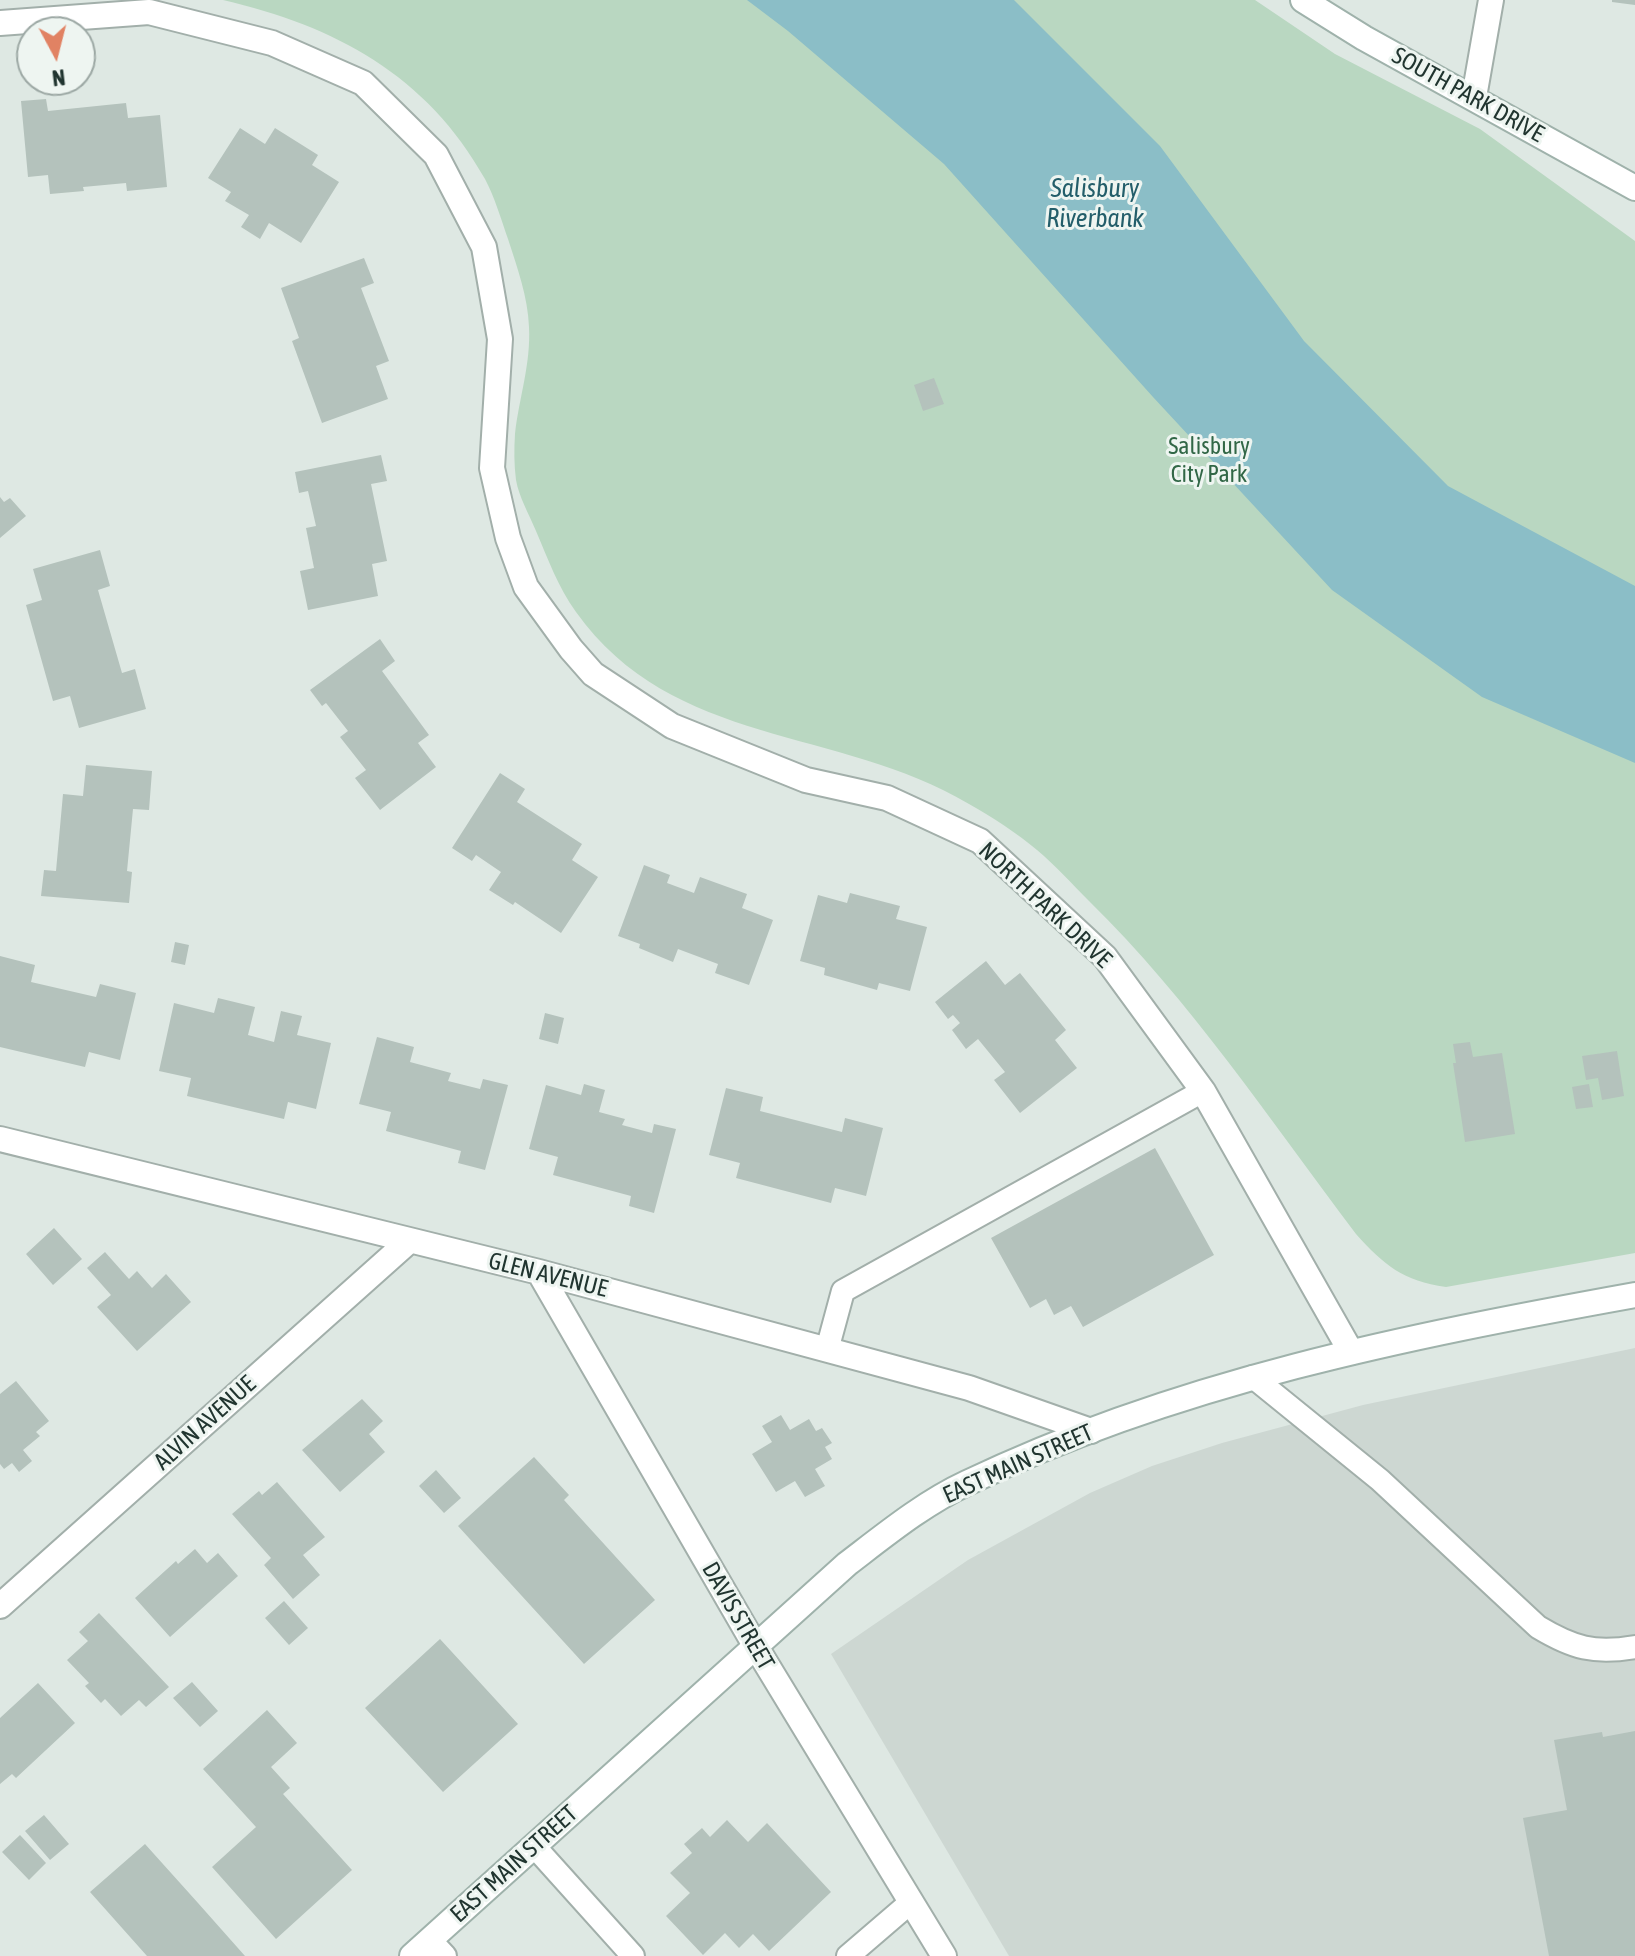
<!DOCTYPE html>
<html>
<head>
<meta charset="utf-8">
<style>
	body { margin:0 }
	#map { position:relative; width:1635px; height:1956px; overflow:hidden; background:#dee8e3; font-family:"Asap Condensed",sans-serif }
	canvas { display:block }
	.north { position:absolute; left:16px; top:16px; width:80px; height:80px; box-sizing:border-box; background:#eef5f1; border:2px solid #9ca8a4; border-radius:50%; rotate:173deg; font-size:22px; font-weight:700; line-height:32px; text-align:center; color:#213530 }
	.north::after { content:''; display:block; margin:auto; width:28px; height:36px; background:#e18263; clip-path:polygon(50% 0,100% 100%,50% 72%,0 100%) }
</style>
</head>
<body>
<div id="map">
<canvas width="1635" height="1956"></canvas>
<div class="north">N</div>
</div>
<script>
const g = document.querySelector('canvas').getContext('2d');
g.lineJoin = 'round';
function paint(path, color) { g.fillStyle = color; g.fill(path, 'evenodd'); }
function stroke(path, color, width, dash) { g.strokeStyle = color; g.lineWidth = width; g.lineCap = dash ? 'butt' : 'round'; g.setLineDash(dash || []); g.stroke(path); }
function label(font, color, halo, rows, align = 'center') {
  g.font = font + ' "Asap Condensed",sans-serif'; g.lineWidth = 6; g.setLineDash([]); g.textBaseline = 'middle'; g.strokeStyle = halo; g.fillStyle = color; for (const [text, x, y, turn = 0] of rows) {
    g.save(); g.translate(x, y); g.rotate((+turn || 0) * Math.PI / 180); g.textAlign = isNaN(turn) ? turn : align; if (halo) g.strokeText(text, 0, 0); g.fillText(text, 0, 0); g.restore();
  }
}
paint(new Path2D(`
	M1635,1348V1956H1009L831,1654L968,1560L1090,1493L1152,1466L1222,1443L1363,1405Z`), '#cdd7d2');
paint(new Path2D(`
	M223,0H1255L1335,54L1480,129L1635,241V1253L1446,1287C1403,1281 1384,1265 1356,1234C1270,1120 1191,1001 1089,901C1072,884 1055,865 1037,850C1017,833 992,817 969,804C839,726 673,748 576,612C558,587 548,559 536,531C529,514 519,497 516,480C514,465 514,449 515,434C519,398 531,364 529,327C528,297 517,267 508,239C501,219 495,198 485,179C427,75 335,26 223,0Z`), '#b9d7c1');
paint(new Path2D(`
	M747,0H1014L1160,146L1304,341L1448,486L1635,586V763L1482,697L1332,590L1153,397L944,164L788,31Z`), '#8bbec7');
paint(new Path2D(`
	M1612,0H1635V5L1612,2Z
	M46,99L48,111L126,103L128,118L160,115L167,187L127,191L126,183L83,187L84,191L50,194L48,175L28,177L21,101Z
	M240,128L265,144L275,128L318,155L312,165L339,182L301,243L269,223L260,239L241,227L249,215L225,201L231,192L208,178Z
	M364,258L374,283L361,288L389,361L376,366L388,399L322,423L292,341L299,338L281,288Z
	M934,378L944,404L923,411L914,385Z
	M381,455L387,481L371,484L387,561L372,564L378,596L308,610L300,571L314,568L306,528L316,526L308,491L299,493L295,472Z
	M0,497L4,502L10,498L26,516L0,538Z
	M100,550L110,586L98,590L122,673L135,669L146,709L79,728L70,696L53,701L26,605L42,600L33,569Z
	M380,639L395,661L382,671L429,735L418,743L436,767L380,810L355,778L366,770L340,737L348,731L326,703L322,706L310,690Z
	M86,765L152,771L149,810L133,809L127,871L132,872L129,903L41,896L44,870L56,871L63,794L83,796Z
	M500,773L525,789L517,802L582,844L572,860L598,877L561,933L515,902L513,905L489,890L501,872L476,855L472,861L452,848Z
	M644,865L670,875L667,883L694,893L700,877L747,894L742,908L773,920L749,985L715,973L718,964L678,949L673,962L639,948L640,944L618,936Z
	M850,893L900,906L896,919L927,927L910,991L879,983L877,990L824,975L825,968L800,961L818,895L847,903Z
	M175,942L189,945L185,965L171,962Z
	M0,956L35,965L31,982L96,997L100,984L136,993L120,1060L89,1052L85,1067L0,1047Z
	M986,961L1005,985L1020,973L1066,1030L1055,1040L1077,1068L1020,1113L994,1080L1005,1072L978,1039L966,1049L952,1030L960,1023L953,1015L948,1019L935,1002Z
	M218,998L255,1007L248,1035L274,1042L281,1011L302,1016L297,1035L331,1043L316,1109L288,1102L284,1119L187,1096L191,1078L159,1071L174,1003L214,1013Z
	M545,1013L564,1018L558,1044L539,1039Z
	M377,1037L414,1047L410,1062L451,1073L448,1081L480,1089L483,1079L508,1085L485,1170L458,1163L461,1151L386,1131L391,1112L359,1104Z
	M1470,1042L1473,1057L1502,1053L1515,1134L1465,1142L1453,1063H1456L1453,1044Z
	M1617,1051L1624,1096L1602,1100L1598,1078L1586,1080L1582,1056Z
	M584,1084L605,1090L599,1112L625,1119L622,1125L652,1133L654,1124L676,1129L654,1213L629,1206L631,1196L553,1175L558,1157L529,1149L546,1085L581,1095Z
	M1589,1084L1593,1107L1576,1109L1572,1087Z
	M726,1088L763,1097L760,1111L842,1132L845,1118L883,1128L866,1196L835,1188L831,1203L736,1178L740,1163L709,1155Z
	M1155,1148L1214,1255L1083,1327L1071,1306L1054,1315L1046,1299L1030,1308L991,1238Z
	M54,1228L82,1259L53,1285L26,1254Z
	M105,1252L129,1279L137,1271L152,1288L166,1274L191,1302L137,1351L97,1307L111,1295L87,1268Z
	M16,1381L49,1421L36,1432L40,1436L23,1450L32,1461L19,1472L12,1463L4,1469L0,1464V1394Z
	M362,1399L383,1421L369,1434L385,1452L340,1492L302,1450Z
	M781,1415L790,1430L809,1419L816,1431L822,1428L832,1443L825,1447L832,1459L815,1469L825,1486L805,1497L795,1481L776,1492L752,1454L772,1442L762,1426Z
	M534,1457L569,1495L564,1500L655,1600L584,1664L458,1526Z
	M436,1470L461,1498L444,1513L419,1486Z
	M277,1482L325,1537L303,1555L320,1575L293,1599L264,1565L271,1558L232,1514L259,1491L262,1495Z
	M195,1549L207,1563L218,1553L238,1576L170,1637L135,1598L176,1561L178,1564Z
	M284,1601L308,1628L289,1645L265,1618Z
	M99,1613L169,1687L146,1707L139,1700L121,1716L105,1699L101,1703L85,1686L89,1683L67,1660L88,1641L79,1632Z
	M440,1639L518,1724L443,1792L365,1708Z
	M192,1682L218,1711L200,1727L173,1698Z
	M38,1683L75,1723L16,1778L12,1774L0,1784V1718Z
	M267,1710L297,1743L271,1767L290,1788L283,1794L352,1870L276,1939L212,1867L256,1827L203,1769Z
	M1635,1731V1956H1549L1523,1818L1567,1810L1554,1740L1602,1732L1603,1737Z
	M44,1815L69,1844L50,1860L25,1831Z
	M727,1820L748,1842L767,1823L831,1892L769,1951L753,1934L739,1948L725,1933L703,1955L666,1916L690,1893L670,1873L692,1853L684,1844L702,1828L710,1837Z
	M20,1835L46,1863L29,1880L2,1852Z
	M145,1844L198,1903L245,1956H147L90,1892Z`), '#b4c2bc');
const lane = new Path2D(`
	M827,1350L843,1291L1203,1091
	M1253,1377L1380,1480L1538,1627C1573,1648 1594,1654 1635,1647
	M534,1846L633,1956
	M430,1940L445,1956
	M848,1956L911,1902`);
const street = new Path2D(`
	M0,23L149,12L272,43L363,83L436,155L484,247L500,339L492,468L508,538L526,587L571,649L593,674L672,726L806,780L887,798L980,841L1105,957L1203,1091L1351,1352
	M1474,97L1491,0
	M0,1139L539,1272L969,1388L1091,1431
	M539,1272L756,1647L944,1956
	M0,1606L409,1241`);
const secondary = new Path2D(`
	M1303,0L1364,38L1635,188
	M412,1956L847,1564C885,1535 924,1503 967,1483C1177,1382 1408,1336 1635,1295`);
stroke(lane, '#a2afaa', 26);
stroke(street, '#a2afaa', 28);
stroke(secondary, '#9fb2ab', 28);
stroke(lane, '#fff', 22);
stroke(street, '#fff', 24);
stroke(secondary, '#fff', 24);
label('24px', '#213530', '#eef5f1', [
	["SOUTH PARK DRIVE",1468,95,29],
	["NORTH PARK DRIVE",1045,905,43],
	["GLEN AVENUE",548,1275,14],
	["ALVIN AVENUE",205,1423,-42],
	["EAST MAIN STREET",1018,1464,-24],
	["DAVIS STREET",738,1616,60],
	["EAST MAIN STREET",514,1864,-42]
]);
label('24px', '#316746', '#eef5f1', [
	["Salisbury",1209,446],
	["City Park",1209,474]
]);
label('italic 26px', '#235e6a', '#eef5f1', [
	["Salisbury",1095,189],
	["Riverbank",1095,219]
]);
</script>
</body>
</html>
